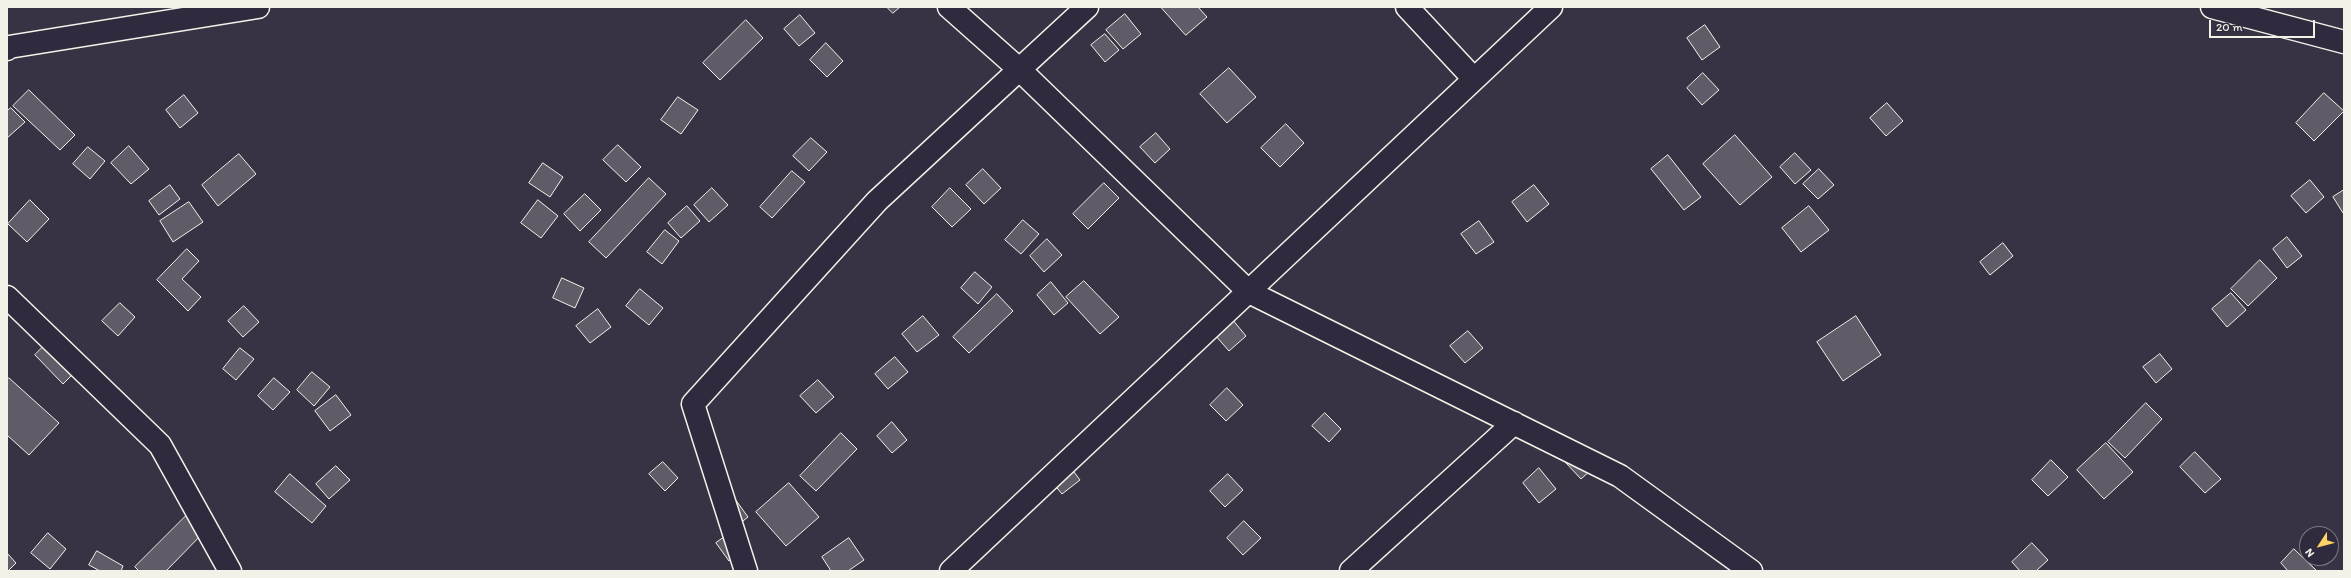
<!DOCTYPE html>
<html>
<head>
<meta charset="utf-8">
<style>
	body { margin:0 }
	#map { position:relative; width:2351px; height:578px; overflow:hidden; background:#373244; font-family:Itim,sans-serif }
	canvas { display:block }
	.frame { position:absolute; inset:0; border:8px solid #f4f1e8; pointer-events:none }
	.north { position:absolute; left:2299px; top:526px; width:40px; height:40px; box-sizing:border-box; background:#2f2a3d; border:1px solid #7e7a81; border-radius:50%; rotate:234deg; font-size:11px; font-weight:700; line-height:16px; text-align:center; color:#f4f1e8 }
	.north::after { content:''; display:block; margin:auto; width:14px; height:18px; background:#ffd166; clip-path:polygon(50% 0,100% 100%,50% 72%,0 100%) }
	.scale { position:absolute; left:2209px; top:20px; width:106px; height:18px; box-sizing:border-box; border:2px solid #f4f1e8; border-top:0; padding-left:5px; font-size:12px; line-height:14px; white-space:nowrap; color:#f4f1e8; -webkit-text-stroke:3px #2f2a3d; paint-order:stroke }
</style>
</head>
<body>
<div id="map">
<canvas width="2351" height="578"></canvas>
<div class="frame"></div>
<div class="north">N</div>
<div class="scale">20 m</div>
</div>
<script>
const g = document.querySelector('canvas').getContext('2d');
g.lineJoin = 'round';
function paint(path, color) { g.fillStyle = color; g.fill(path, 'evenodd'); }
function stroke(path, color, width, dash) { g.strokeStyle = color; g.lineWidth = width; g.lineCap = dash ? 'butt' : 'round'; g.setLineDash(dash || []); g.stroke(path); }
const building = new Path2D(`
	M887,7H900L893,13Z
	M1161,7H1198L1207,17L1186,35Z
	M1125,14L1141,34L1123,49L1106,30Z
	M800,15L815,33L799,46L784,29Z
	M746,20L763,38L720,80L703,63Z
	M1705,25L1720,47L1702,60L1687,38Z
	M1105,34L1119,50L1105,62L1091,45Z
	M826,43L843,61L827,77L810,60Z
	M1229,68L1256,97L1227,123L1200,94Z
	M1703,73L1719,90L1702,105L1687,88Z
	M29,90L75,135L60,150L13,106Z
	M2324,93L2344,111L2314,141L2296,123Z
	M184,95L198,113L180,128L166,110Z
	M678,97L698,110L681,134L661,120Z
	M1887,103L1903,121L1886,136L1870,118Z
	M11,108L25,122L7,138V111Z
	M1286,124L1304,143L1280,167L1261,148Z
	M1156,133L1170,149L1155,163L1140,147Z
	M1735,135L1772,177L1740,205L1703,164Z
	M811,138L827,152L809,171L793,156Z
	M618,145L641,167L626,182L603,160Z
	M129,146L149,169L131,184L111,163Z
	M88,147L105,161L90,179L73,164Z
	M1795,153L1811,170L1795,184L1780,167Z
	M239,154L256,174L218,206L202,185Z
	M1668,155L1701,197L1684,210L1651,169Z
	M543,163L563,177L550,197L529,183Z
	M983,169L1001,188L984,204L966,185Z
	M1819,169L1834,185L1818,199L1803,184Z
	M792,171L805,182L772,218L760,207Z
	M649,178L666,194L606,258L589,242Z
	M2310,180L2324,197L2306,213L2291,196Z
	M1104,183L1119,198L1088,229L1073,214Z
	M170,185L180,199L159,215L149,201Z
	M1534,185L1549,204L1527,222L1512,202Z
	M712,188L728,205L709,222L694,205Z
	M950,188L971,209L952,227L932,207Z
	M2344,190V212L2343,213L2333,197Z
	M585,194L601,210L580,231L564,214Z
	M30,200L49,219L27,242L8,224Z
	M538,200L558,216L541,238L521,223Z
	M189,202L203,222L173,242L160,221Z
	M687,206L700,221L681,238L668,223Z
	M1809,206L1829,230L1801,252L1782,228Z
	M1023,220L1039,234L1021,254L1005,240Z
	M1479,221L1494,242L1476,254L1461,234Z
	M665,230L679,241L662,264L647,252Z
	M2287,237L2302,256L2287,268L2273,249Z
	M1047,239L1062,255L1044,272L1030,256Z
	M2003,243L2013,256L1990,275L1980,262Z
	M187,249L199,261L182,279L201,297L188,311L157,280Z
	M2260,260L2277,278L2248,306L2231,289Z
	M975,272L992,287L978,304L961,288Z
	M562,278L584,288L575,308L553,298Z
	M1084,281L1119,317L1100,334L1066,297Z
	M1051,282L1068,303L1054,315L1037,295Z
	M640,289L663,308L649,325L626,306Z
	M2231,293L2246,310L2227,327L2212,309Z
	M997,294L1013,311L969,353L953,337Z
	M120,303L135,317L118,336L102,321Z
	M244,306L259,322L243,337L228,321Z
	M598,309L611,327L590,343L576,326Z
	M923,316L939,335L917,352L902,334Z
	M1856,316L1881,355L1843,381L1817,342Z
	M1232,319L1246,336L1229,351L1215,335Z
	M1468,331L1483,348L1465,363L1450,346Z
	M50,340L78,369L63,384L35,355Z
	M240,348L254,359L236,380L223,369Z
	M2160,354L2172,369L2156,383L2143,367Z
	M895,357L908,372L888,389L875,374Z
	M312,372L330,387L314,406L297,390Z
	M9,378L59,423L29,455L7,435V380Z
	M274,378L290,392L273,410L258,396Z
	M818,380L834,397L816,413L800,396Z
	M1227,388L1243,405L1226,421L1210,405Z
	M336,395L351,415L330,431L315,411Z
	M2146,403L2162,419L2125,458L2108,442Z
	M1325,413L1341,429L1329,442L1312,426Z
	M892,422L907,440L892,453L877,436Z
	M841,433L857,449L816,491L800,476Z
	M2106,443L2133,472L2104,499L2077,470Z
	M1585,446L1600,462L1581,479L1566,463Z
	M2195,452L2221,479L2205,493L2180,467Z
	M2051,460L2068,477L2048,496L2032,480Z
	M663,462L678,478L665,491L649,474Z
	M1068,464L1080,480L1062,494L1049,478Z
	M336,466L350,480L329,499L316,484Z
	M1539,468L1556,489L1539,503L1523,483Z
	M290,474L326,506L312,523L275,492Z
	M1228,474L1243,490L1225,507L1210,491Z
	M789,483L819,517L786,546L756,512Z
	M735,499L748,517L729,532L716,515Z
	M191,511L208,528L166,571H139L135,567Z
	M1244,521L1261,538L1243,555L1227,538Z
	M736,529L749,546L729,561L716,543Z
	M48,533L66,549L50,569L31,553Z
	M849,538L864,560L848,571H831L822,557Z
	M2032,543L2048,560L2036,571H2020L2012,562Z
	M2294,549L2317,571H2288L2281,563Z
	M97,551L123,566L121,571H100L89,565Z
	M7,553L16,563L8,571H7Z`);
paint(building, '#5f5c67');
stroke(building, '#f4f1e8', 1);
const minor = new Path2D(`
	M949,7L1020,70L1249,292L1620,476L1751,571
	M1407,7L1474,79
	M2212,7L2344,42
	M7,49L9,47L258,7
	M7,297L160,445L230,571
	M746,571L693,404L877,201L1087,7
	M951,571L1551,7
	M1351,571L1514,423`);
stroke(minor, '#f4f1e8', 25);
stroke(minor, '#2f2a3d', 22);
</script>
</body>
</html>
